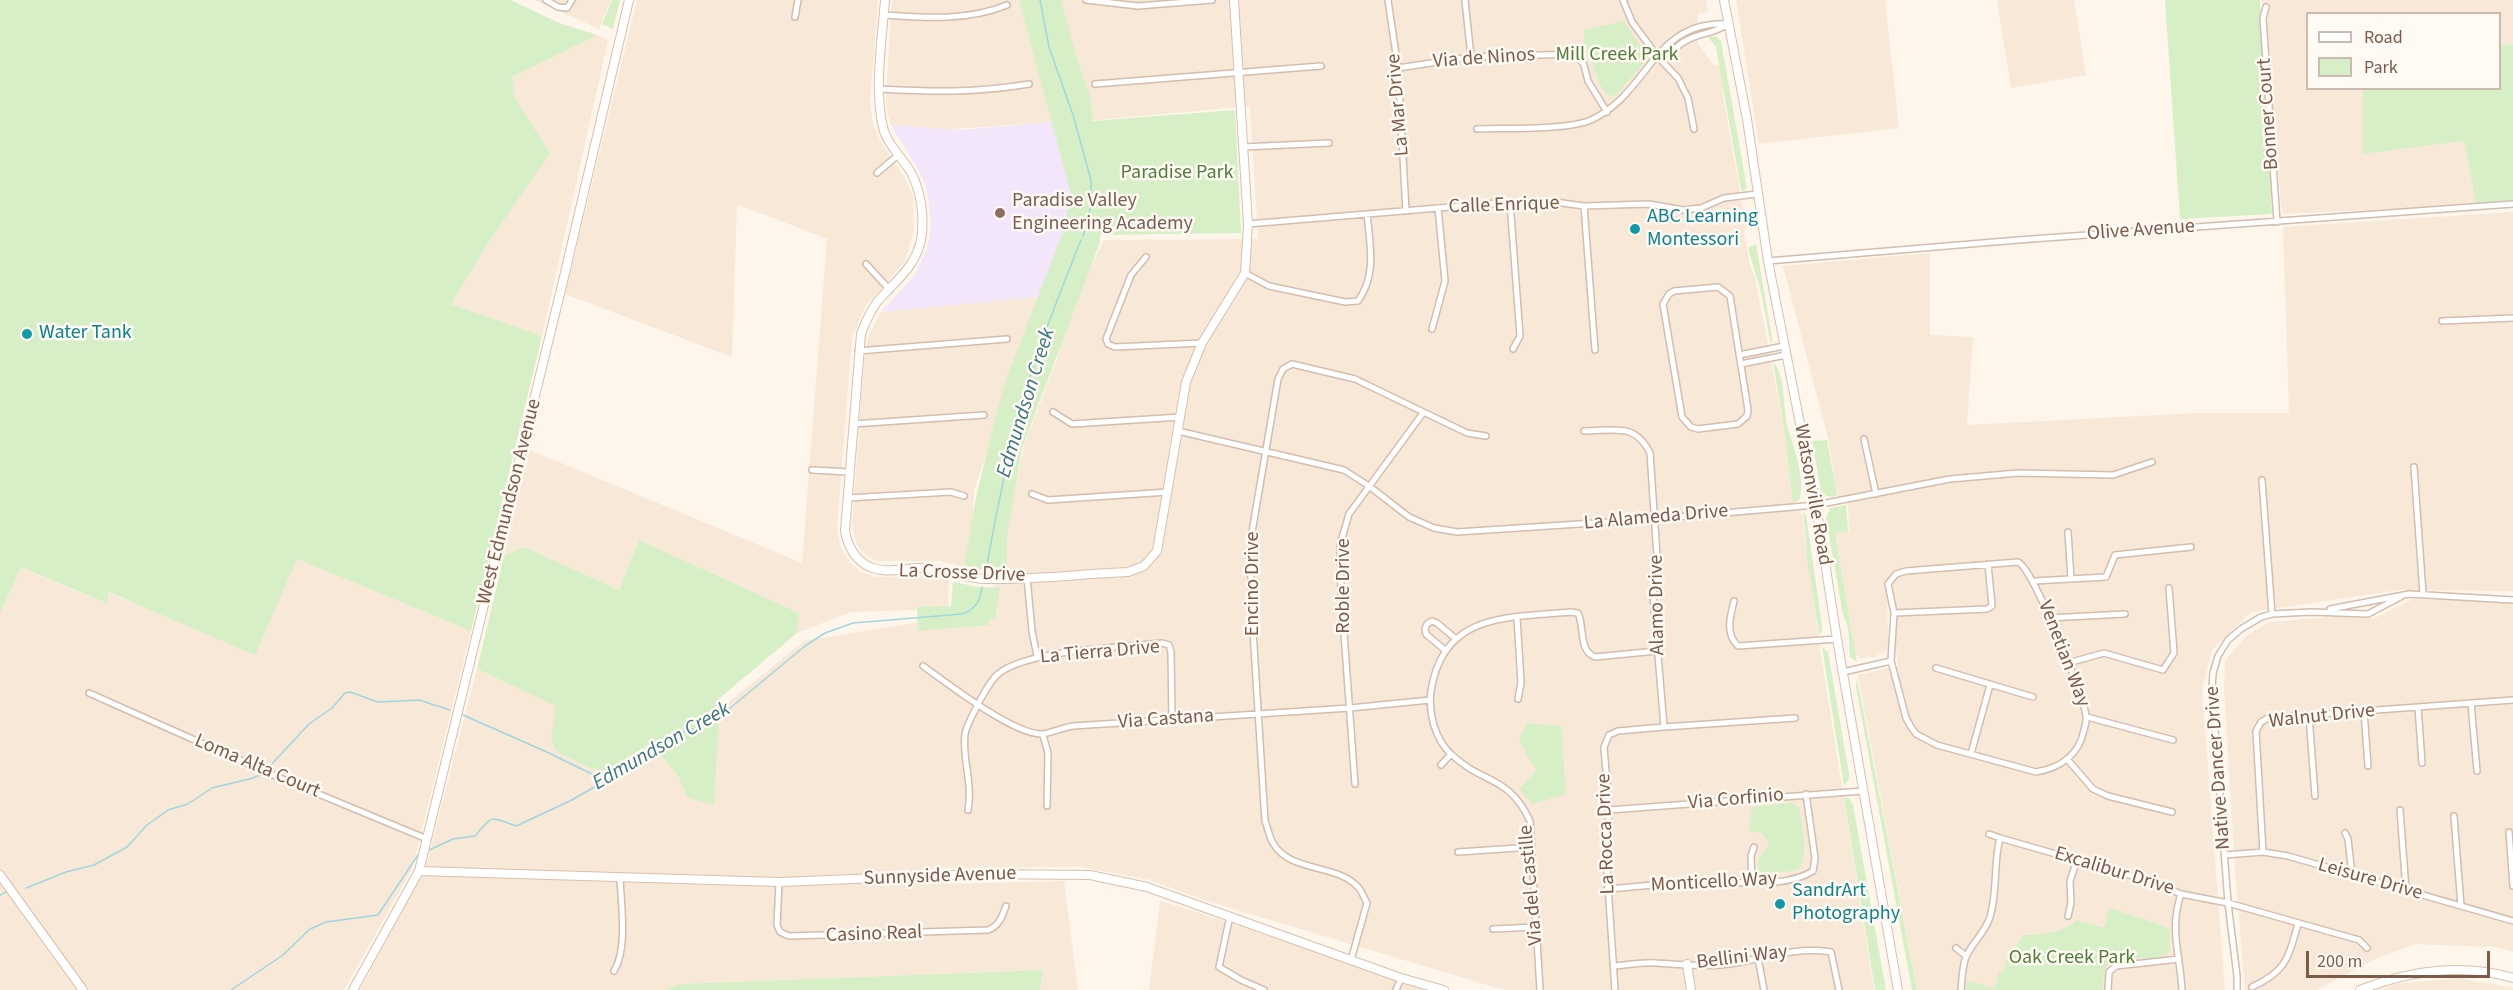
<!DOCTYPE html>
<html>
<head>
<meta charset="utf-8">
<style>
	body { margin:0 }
	#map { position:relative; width:2513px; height:990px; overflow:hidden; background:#fef6ea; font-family:"Source Sans 3",sans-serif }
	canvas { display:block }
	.legend { position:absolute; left:2306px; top:12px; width:195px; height:78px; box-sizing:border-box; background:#fffaf3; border:2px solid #cbbaaf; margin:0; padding:8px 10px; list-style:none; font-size:18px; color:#7d5b49 }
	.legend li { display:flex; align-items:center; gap:12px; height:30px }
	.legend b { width:30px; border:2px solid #cbbaaf }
	.scale { position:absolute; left:2306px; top:951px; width:184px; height:27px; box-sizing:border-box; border:3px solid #7d5b49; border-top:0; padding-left:8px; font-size:18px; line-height:21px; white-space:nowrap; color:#7d5b49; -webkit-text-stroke:4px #fffaf3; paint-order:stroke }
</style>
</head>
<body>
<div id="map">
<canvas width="2513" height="990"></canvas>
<ul class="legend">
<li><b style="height:8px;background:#fff"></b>Road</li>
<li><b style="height:16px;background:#d7efc6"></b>Park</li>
</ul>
<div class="scale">200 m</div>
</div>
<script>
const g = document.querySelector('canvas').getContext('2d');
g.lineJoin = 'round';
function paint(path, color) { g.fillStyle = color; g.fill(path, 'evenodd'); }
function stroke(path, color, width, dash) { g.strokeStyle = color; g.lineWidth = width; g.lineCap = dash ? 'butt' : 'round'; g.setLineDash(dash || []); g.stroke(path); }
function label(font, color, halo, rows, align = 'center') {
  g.font = font + ' "Source Sans 3",sans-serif'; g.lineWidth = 5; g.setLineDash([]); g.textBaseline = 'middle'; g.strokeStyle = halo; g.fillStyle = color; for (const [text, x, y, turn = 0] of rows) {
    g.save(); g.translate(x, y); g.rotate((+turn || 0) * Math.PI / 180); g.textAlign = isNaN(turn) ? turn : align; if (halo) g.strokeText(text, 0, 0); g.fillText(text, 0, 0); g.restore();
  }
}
paint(new Path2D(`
	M534,0H611L599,29Z
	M637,0H878L870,101L873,125L882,144L906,180L913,198L914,230L905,261L866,305L852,337L837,527L840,546L849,561L861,572L876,577L918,576L949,580L948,609L851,612L797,633L799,613L639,540L619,590L524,547L504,556L530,450L802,563L827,239L737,204L732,357L565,294Z
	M892,0H1020L1052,122L939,130L891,125L887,112L886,96Z
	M1046,0H1706L1708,12L1698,14V44L1713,65H1721L1724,101L1746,225L1744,233L1751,268L1755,278L1784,428L1793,503L1802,515L1819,642L1874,990H1504L1207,901L1150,880L1081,867L940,868L946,884L1064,881L1078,990H1040L1042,970L679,984L665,990H360L426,866L477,669L557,706L551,740L605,771L651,743L678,776L687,797L716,768L719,710L804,641L920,622L990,604L993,587L1006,574L1005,538L1024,445L1056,362L1070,309L1104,240L1258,239L1250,106L1076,122Z
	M1736,0H1885L1899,128L1759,144Z
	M1997,0H2074L2086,75L2011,88Z
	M2262,0H2513V44L2500,46V14H2308V88L2363,89V154L2464,141L2476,205L2282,214Z
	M597,35L608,40L542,336L451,304L489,242L550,153L515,98L512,77Z
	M2513,212V591L2399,590L2251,612L2212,650L2202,689L2225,990H1917L1858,675L1898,666L1887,575L1888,649L1875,657L1861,658L1856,655L1835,533L1849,531L1848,504L1837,495L1828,438L1783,266L1930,253V335L1973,337L1967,425L2197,413H2289L2283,227Z
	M1039,297L974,490L972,532L964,567L939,561H876L864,553L857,545L852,525L864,360L869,335L881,312Z
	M297,559L471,631L412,869L344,990H0V613L20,567L105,603L109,592L127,601Z
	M2413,599L2513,602V952L2495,947L2415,944L2375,959L2316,990H2245L2235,870L2224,688L2225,661L2246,636L2270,622L2345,616L2373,619Z
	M1160,901L1181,907L1433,990H1149Z
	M2458,978L2513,988V990H2381L2394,984Z`), '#f7e8d8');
paint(new Path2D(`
	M1052,122L1070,182L1071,207L1065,232L1039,297L881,312L914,276L927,249L930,233L931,218L926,186L921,175L891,125L960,130Z`), '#f3e6fb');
paint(new Path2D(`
	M0,0H511L559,23L597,35L512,77L515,98L550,153L489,242L451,304L542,336L471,631L297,559L255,655L109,592L106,603L21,567L0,613Z
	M612,0H620L613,29L602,24Z
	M1019,0H1061L1077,59L1090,96L1093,121L1235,110L1241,233L1100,235V242L1022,448L1007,535V569L982,570L964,566L976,498L995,418L1007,377L1063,232L1071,194Z
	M2165,0H2260L2272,214L2180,219Z
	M1624,21L1648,58L1616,95L1610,96C1595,86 1595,62 1586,47H1581L1584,41V30Z
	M1707,36L1717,37L1721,41L1747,188L1744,191L1741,190L1716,47Z
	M2513,44V203L2476,205L2464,141L2363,154V89L2500,88V46Z
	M1756,244L1772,338L1771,346L1761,292L1749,252V247Z
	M1773,362C1787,375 1782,417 1790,435C1795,449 1806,486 1799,500L1793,503L1784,427Z
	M1827,440L1837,496C1829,497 1825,497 1821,491L1812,441Z
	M1846,505L1848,531L1835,533L1857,662L1850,657C1848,643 1851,628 1843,615L1826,518L1830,508Z
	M1803,512L1806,515L1822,625V632L1819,635L1806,552L1807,549Z
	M639,540L799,613L797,633L715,702L719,716L714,805L687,797L678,776L651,743L605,771L591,768L557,752L551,740L556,706L477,669L504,556L524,547L619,590Z
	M953,582L979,587L1000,588L995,618L989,619V625L918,631L917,607L951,606Z
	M1822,647L1828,652L1849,774V779L1844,786Z
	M1857,678L1917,990H1912L1856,687Z
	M1527,723L1561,726L1566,794L1532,804L1519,789L1536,771L1519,740Z
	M1844,797L1849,798L1853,805L1886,990H1875Z
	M1792,803L1799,808C1802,826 1810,854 1798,870L1768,874L1758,871V860L1769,845C1764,834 1762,831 1749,832L1752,807Z
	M2110,908L2169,928L2170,951C2149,972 2099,936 2103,990H1966L1967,981L1995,988L1999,972L2003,973L2007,958L2010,959L2023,935C2041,935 2064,933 2076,920L2104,928Z
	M1043,970L1040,990H665L679,984Z`), '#d7efc6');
stroke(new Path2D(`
	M1040,0L1049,47L1073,115L1091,180V206L1083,236
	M986,570C997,508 1009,447 1027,386C1042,336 1062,288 1081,240
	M463,715L549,753L604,780
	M269,767L309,724L332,708L345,693L350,692L378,702L419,700L450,710
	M427,851L453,839L475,836C493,815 489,816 516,826L570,801L666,746L684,732L712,723L805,646L825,633L853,623L962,614C976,609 980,601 982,587
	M26,888L66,872L94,865L127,847L147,825L168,810L188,804L212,788L253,778L264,773
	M0,895L6,892
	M231,990L283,955L310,929L326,922L378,915L418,855`), '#a1d6de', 1.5);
const street = new Path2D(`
	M546,0L558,7L567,8L572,0
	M1086,0L1138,6L1212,0
	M1388,0L1398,68L1406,211
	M1465,0L1471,57
	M1623,0L1632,22L1658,57L1678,78L1688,98L1694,129
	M2266,7L2263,18L2277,222
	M884,15C926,18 968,21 1007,5
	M795,17L798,0
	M1658,57C1671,54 1676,46 1687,40C1702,32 1714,34 1728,24
	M1398,68L1471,57L1576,54L1584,65L1588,81L1607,112
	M1095,84L1321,66
	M880,89C935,92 974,93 1029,84
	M1477,129C1504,128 1569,130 1591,120C1650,93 1652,20 1729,24
	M1243,147L1329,143
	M877,173L898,155
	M1510,202L1520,336L1513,349
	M1584,206L1595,350
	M1248,224L1510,202H1555L1584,206L1649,204L1683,210L1701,208L1724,198L1757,194
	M1146,257L1131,275L1106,339L1108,344L1115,347L1202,343
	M1768,261L2018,240L2513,204
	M866,264L890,290
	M1245,273L1269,286L1345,302L1358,301C1377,275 1370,245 1367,214
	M1718,287L1730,296L1748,410L1747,416L1738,424L1698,429L1691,427L1682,417L1663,304L1669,294L1674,291Z
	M2442,321L2513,318
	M1432,329L1445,281L1438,208
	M858,351L1007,339
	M1739,355L1784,346
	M1741,364L1786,355
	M1053,412L1072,424L1181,417
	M853,424L984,415
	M1178,431L1344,470L1369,486L1409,517L1434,528L1457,532L1655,519L1816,505L1950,479L2018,473L2113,475L2152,462
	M1584,431C1614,431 1635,422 1650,453L1658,570L1653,595L1664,727
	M1864,439L1876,494
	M2414,467L2423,594
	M812,470L849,472
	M2262,480L2272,614
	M1032,494L1048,500L1168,492
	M847,498L951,492L964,496
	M2068,532L2071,579
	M2018,562C2033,568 2084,696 2086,716C2087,720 2085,726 2084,730C2079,755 2060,768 2036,772L1937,745L1916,734L1911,727L1906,718L1891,661L1894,613L1888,584L1896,574L1906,571Z
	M1027,577L1032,631L1037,656
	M2034,581L2106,577L2115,555L2191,547
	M1734,601C1730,617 1725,634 1738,646L1837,639
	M2330,609L2409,594L2513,600
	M1894,613L1987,609L1992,606L1988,564
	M1517,617L1521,683L1518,699
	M2049,618L2125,614
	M1446,651L1426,634L1425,629L1427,624L1432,621L1437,623L1456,639
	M2068,663L2104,653L2163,670L2174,653L2169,588
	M923,666C947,683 1014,735 1042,734C1047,734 1065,727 1073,726L1350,708L1430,700
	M1936,668L2033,697
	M1843,672L1891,661
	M89,693L280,778L427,839
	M2471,703L2477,771
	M978,704C983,695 988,685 995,677C1019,650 1125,647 1162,643L1169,645L1171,652L1172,719
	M2418,707L2422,763
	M2364,711L2368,766
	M2309,715L2315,796
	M2087,717L2173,740
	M1043,735L1048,753L1047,806
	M1971,754L1990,685
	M2067,759L2093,789L2108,796L2172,812
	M1441,765L1451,754
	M1355,784L1341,592L1340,545L1349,514L1423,413
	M968,810C973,782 962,760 965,734C967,724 974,713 978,704
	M1609,810L1863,791
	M2400,810L2406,890
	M2454,816L2461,906
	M2509,832L2513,886
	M2345,833L2348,839L2352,875
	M1989,834L2000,838
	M1458,852L1532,847
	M2263,852L2256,731L2261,722L2268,718L2513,700
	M2225,855L2263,852L2288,856L2513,921
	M779,882L777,925L780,932L789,936L988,930C999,926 1002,917 1006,906
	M1752,883L1751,856L1754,847
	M1607,889C1640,887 1672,882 1704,882C1738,881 1784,889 1813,871L1815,858L1806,794
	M2181,894C2169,930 2180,953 2182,990
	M1230,916L1219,967L1241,980L1264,990
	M2068,916L2071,903L2070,881L2077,860
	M1493,929L1537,927
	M1956,948L1966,956
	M1758,958L1764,990
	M1351,960L1367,903C1364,898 1362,891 1358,887C1336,863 1290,873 1273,843C1269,837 1268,828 1265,821L1251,599V538L1278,379L1283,369L1292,364L1355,379L1467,433L1486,436
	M1614,966C1628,965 1642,962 1656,963C1677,964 1699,967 1721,965C1760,961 1789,946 1831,952L1839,990
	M614,971C628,948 621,905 620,878
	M2252,987C2287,971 2288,958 2298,924
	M1396,990L1401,978
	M1540,990L1530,821C1509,775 1482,784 1451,754C1435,739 1428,713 1431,691C1443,612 1508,618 1571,612L1578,613C1585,628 1578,650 1595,657L1657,651
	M1615,990L1606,854L1609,810L1604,747L1609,735L1618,731L1664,727L1795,718
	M1961,990C1962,980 1962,967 1966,957C1971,944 1985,933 1990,917C1998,891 1993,864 2000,838L2150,881L2181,894L2228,903L2359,940L2367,948
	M2108,990L2109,972L2116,966L2179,959
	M2237,990V976L2228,903L2212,690L2213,673L2218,656L2228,640L2241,629L2261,617L2272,614L2311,612L2368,614L2402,596`);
const secondary = new Path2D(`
	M885,0C882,38 874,91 883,127C886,142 900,156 909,169C921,189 925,217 921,240C915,268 895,281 877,302C870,312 865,323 861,334L845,531C848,547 855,560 870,567C887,574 903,568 921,568C942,569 963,578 985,579C1032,580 1081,574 1128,572L1144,566L1157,551L1186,382L1202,343L1245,273L1248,224L1234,0
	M1724,0L1747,119L1768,261L1816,505L1837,639L1898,990
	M419,871L779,882L978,874L1090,875L1147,887L1401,978L1444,990
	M0,875L83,990
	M1687,964L1691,990
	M353,990L419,871L564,277L629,0
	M2360,990C2409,971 2462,963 2513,978`);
stroke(street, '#d3bdae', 8);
stroke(secondary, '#d9c0ad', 10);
stroke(street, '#fff', 5);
stroke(secondary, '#fff', 8);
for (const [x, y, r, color] of [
	[1000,213,6,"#8d6e63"],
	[1635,229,6,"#0f9aa8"],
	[27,334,6,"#0f9aa8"],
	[1780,904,6,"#0f9aa8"]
]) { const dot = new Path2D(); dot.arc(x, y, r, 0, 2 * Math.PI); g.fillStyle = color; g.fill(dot); stroke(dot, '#fffaf3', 2); }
label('20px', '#527e3d', '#fffaf3', [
	["Mill Creek Park",1617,56],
	["Paradise Park",1177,174],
	["Oak Creek Park",2072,959]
]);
label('20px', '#7d5b49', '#fffaf3', [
	["Via de Ninos",1484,59,-4],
	["La Mar Drive",1399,105,-95],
	["Bonner Court",2269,114,-94],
	["Calle Enrique",1504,206,-2],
	["Olive Avenue",2141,231,-4],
	["Watsonville Road",1812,495,80],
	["West Edmundson Avenue",510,502,-76],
	["La Alameda Drive",1656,518,-5],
	["La Crosse Drive",962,574,2],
	["Encino Drive",1254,584,-90],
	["Roble Drive",1345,586,-90],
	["Alamo Drive",1658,605,-91],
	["La Tierra Drive",1100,653,-5],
	["Venetian Way",2063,654,69],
	["Walnut Drive",2322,717,-6],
	["Via Castana",1166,720,-4],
	["Loma Alta Court",257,767,23],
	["Native Dancer Drive",2219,768,-94],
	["Via Corfinio",1736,800,-5],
	["La Rocca Drive",1607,834,-92],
	["Excalibur Drive",2114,872,17],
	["Sunnyside Avenue",940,877,-2],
	["Leisure Drive",2370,880,16],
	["Monticello Way",1714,883,-3],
	["Via del Castille",1532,885,-95],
	["Casino Real",874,935,-2],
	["Bellini Way",1742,958,-7]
]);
label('20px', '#785e54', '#fffaf3', [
	["Paradise Valley",1012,202],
	["Engineering Academy",1012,225]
], 'left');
label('20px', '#0d838f', '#fffaf3', [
	["ABC Learning",1647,218],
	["Montessori",1647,241],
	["Water Tank",39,334],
	["SandrArt",1792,892],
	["Photography",1792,915]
], 'left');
label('italic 21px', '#3a7884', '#fffaf3', [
	["Edmundson Creek",1027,403,-73],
	["Edmundson Creek",662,747,-30]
]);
</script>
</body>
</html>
